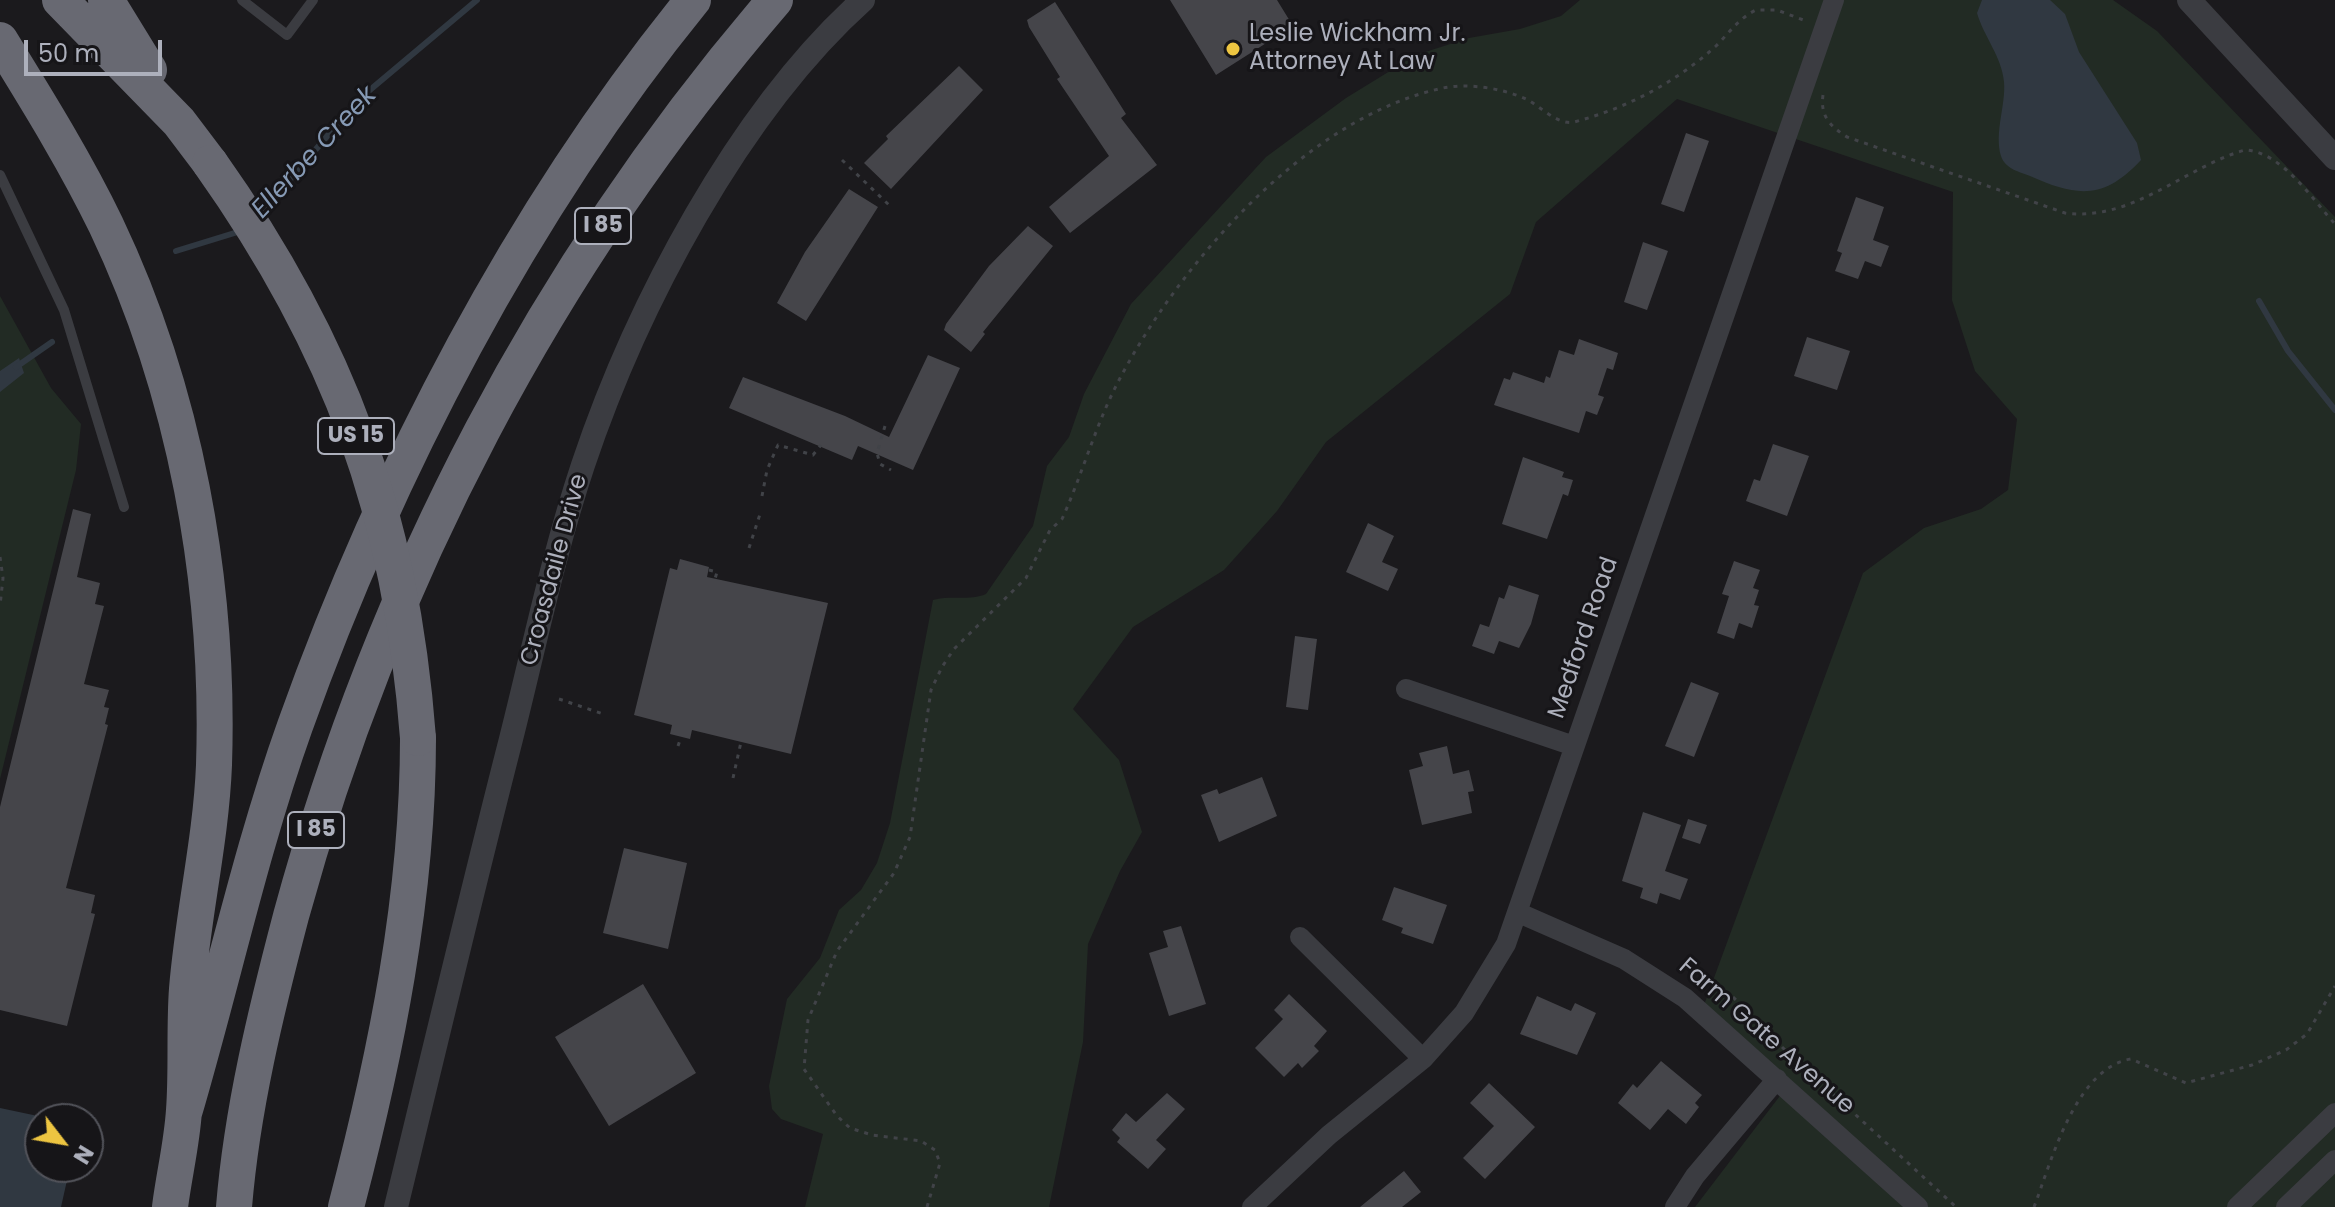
<!DOCTYPE html>
<html>
<head>
<meta charset="utf-8">
<style>
	body { margin:0 }
	#map { position:relative; width:2335px; height:1207px; overflow:hidden; background:#1b1a1d; font-family:Poppins,sans-serif }
	canvas { display:block }
	.north { position:absolute; left:24px; top:1103px; width:80px; height:80px; box-sizing:border-box; background:#161518; border:2px solid #52535a; border-radius:50%; rotate:121deg; font-size:22px; font-weight:700; line-height:32px; text-align:center; color:#adb0bc }
	.north::after { content:''; display:block; margin:auto; width:28px; height:36px; background:#edc541; clip-path:polygon(50% 0,100% 100%,50% 72%,0 100%) }
	.scale { position:absolute; left:24px; top:40px; width:138px; height:36px; box-sizing:border-box; border:4px solid #adb0bc; border-top:0; padding-left:10px; font-size:24px; line-height:28px; white-space:nowrap; color:#adb0bc; -webkit-text-stroke:6px #161518; paint-order:stroke }
</style>
</head>
<body>
<div id="map">
<canvas width="2335" height="1207"></canvas>
<div class="north">N</div>
<div class="scale">50 m</div>
</div>
<script>
const g = document.querySelector('canvas').getContext('2d');
g.lineJoin = 'round';
function paint(path, color) { g.fillStyle = color; g.fill(path, 'evenodd'); }
function stroke(path, color, width, dash) { g.strokeStyle = color; g.lineWidth = width; g.lineCap = dash ? 'butt' : 'round'; g.setLineDash(dash || []); g.stroke(path); }
function label(font, color, halo, rows, align = 'center') {
  g.font = font + ' Poppins,sans-serif'; g.lineWidth = 6; g.setLineDash([]); g.textBaseline = 'middle'; g.strokeStyle = halo; g.fillStyle = color; for (const [text, x, y, turn = 0] of rows) {
    g.save(); g.translate(x, y); g.rotate((+turn || 0) * Math.PI / 180); g.textAlign = isNaN(turn) ? turn : align; if (halo) g.strokeText(text, 0, 0); g.fillText(text, 0, 0); g.restore();
  }
}
paint(new Path2D(`
	M1580,0H2113L2157,31L2335,217V1207H1695L1789,1084L1704,1005L1863,573L1924,528L1981,509L2008,490L2017,419L1975,371L1952,300L1953,192L1677,99L1536,222L1510,294L1326,442L1277,511L1224,570L1133,627L1073,709L1119,760L1142,832L1120,871L1088,944L1083,1042L1049,1207H805L823,1134L781,1119L772,1109L769,1086L787,999L820,958L839,910L861,890L877,863L890,823L933,600C951,595 970,601 986,594L1033,526L1047,466L1069,437L1084,394L1131,304L1266,157L1346,98L1416,55L1469,38L1520,29L1561,16Z
	M0,296L51,388L81,424L76,470L0,779Z`), '#222b24');
paint(new Path2D(`
	M1982,0H2050L2065,14L2079,52L2137,143L2141,160C2104,200 2077,197 2030,176C2020,172 2005,169 2001,156C1994,133 2006,105 2004,82C2002,57 1984,37 1977,13Z
	M19,358L24,373L0,392V371Z
	M0,1108L52,1119H40V1167H70L61,1207H0Z`), '#303841');
stroke(new Path2D(`
	M259,216L358,100L477,0
	M176,251L241,231
	M2259,301L2288,351L2335,410
	M16,367L52,342`), '#303841', 6);
paint(new Path2D(`
	M1170,0H1277L1293,26L1216,75Z
	M1055,2L1126,114L1121,118L1157,165L1070,233L1049,207L1109,156L1057,79L1060,77L1029,27L1027,20Z
	M959,66L983,90L891,189L864,163L888,139L886,136Z
	M1686,133L1709,141L1684,212L1661,204Z
	M849,189L878,207L806,321L777,303L805,252Z
	M1856,197L1884,207L1873,240L1889,246L1881,267L1865,261L1858,279L1835,271L1842,253L1837,251Z
	M1028,226L1053,246L983,332L985,334L971,352L944,330L946,324L989,266Z
	M1643,242L1668,251L1647,310L1624,302Z
	M1807,337L1850,351L1837,390L1794,376Z
	M1579,339L1618,353L1613,370L1607,368L1598,395L1604,397L1597,415L1586,411L1579,433L1494,405L1504,378L1510,380L1513,372L1544,383L1546,376L1550,378L1559,350L1574,355Z
	M928,355L960,368L913,470L858,446L852,460L729,408L743,377L845,416L889,437Z
	M1773,444L1809,456L1787,516L1746,501L1754,479L1760,481Z
	M1523,457L1564,472L1562,477L1573,480L1568,496L1563,494L1547,539L1502,524Z
	M73,509L91,514L77,577L100,583L95,604L104,606L84,684L109,690L104,707L109,708L105,724L108,725L66,888L95,895L91,913L95,914L67,1026L0,1010V807Z
	M1368,523L1394,536L1382,562L1398,569L1388,591L1346,572Z
	M680,559L709,567L707,577L828,603L791,754L692,730L690,739L670,734L672,725L634,715L670,568L677,570Z
	M1734,561L1760,570L1753,588L1759,590L1754,605L1759,606L1752,628L1739,623L1734,639L1717,633L1729,596L1722,594Z
	M1509,585L1539,595L1531,624L1519,648L1499,641L1494,654L1472,646L1480,624L1489,627L1499,597L1504,599Z
	M1295,636L1317,639L1308,710L1286,707Z
	M1691,682L1719,693L1694,757L1665,746Z
	M1447,746L1453,774L1469,770L1474,791L1468,792L1472,813L1422,825L1409,770L1423,766L1419,753Z
	M1262,777L1277,816L1219,842L1201,795L1217,789L1219,794Z
	M1643,812L1681,825L1665,871L1688,879L1680,900L1660,893L1657,904L1640,898L1643,888L1622,881Z
	M1688,819L1707,825L1700,844L1682,838Z
	M624,848L687,863L668,949L603,933Z
	M1394,887L1447,905L1433,944L1401,933L1403,928L1382,920Z
	M1181,926L1206,1004L1169,1016L1149,953L1168,947L1163,931Z
	M643,984L696,1073L609,1126L555,1037Z
	M1289,994L1327,1031L1314,1046L1319,1051L1302,1068L1298,1063L1284,1077L1255,1048L1283,1019L1274,1010Z
	M1537,996L1571,1011L1575,1003L1596,1013L1577,1055L1520,1034Z
	M1661,1061L1702,1095L1695,1103L1699,1107L1686,1124L1668,1109L1650,1130L1618,1103L1633,1084L1637,1088Z
	M1489,1083L1535,1127L1485,1179L1463,1158L1494,1126L1470,1103Z
	M1167,1093L1185,1109L1156,1140L1166,1149L1148,1169L1117,1142L1120,1138L1112,1130L1126,1113L1136,1122Z
	M1404,1171L1421,1192L1402,1207H1360Z`), '#45454a');
stroke(new Path2D(`
	M1823,95C1820,116 1830,126 1847,137L2065,213C2132,222 2185,167 2245,150C2282,152 2312,199 2335,224
	M842,160L889,205
	M885,426L877,453L880,464L891,470
	M762,496L767,470L778,445L813,455L821,445
	M749,548L761,511
	M0,557L3,578L0,606
	M709,570L717,572L715,579
	M559,699L606,715
	M678,746L681,737
	M733,778L741,742
	M1733,997L1785,1050L1956,1207
	M927,1207L940,1163L935,1150L921,1141L872,1135L850,1128L837,1116L804,1069L808,1020L837,951L894,873L910,837L931,690L942,667L954,649L1026,578L1050,530L1062,519C1082,475 1095,427 1117,384C1178,265 1306,117 1443,88C1468,83 1502,88 1526,99C1539,105 1558,126 1574,122C1627,108 1675,83 1716,46C1729,33 1739,18 1756,10H1777L1806,21
	M2034,1207C2051,1163 2075,1068 2131,1059L2186,1083L2252,1065L2286,1050L2307,1034L2335,986`), '#414348', 3, [4, 6]);
stroke(new Path2D(`
	M242,0L287,35L313,0
	M0,175L64,310L124,507`), '#3b3c41', 10);
stroke(new Path2D(`
	M1406,689L1574,746
	M1519,913L1624,959L1685,998L1918,1207
	M1300,937L1423,1059
	M1252,1207L1329,1135L1423,1059L1464,1013L1506,944L1834,0
	M1675,1207L1695,1176L1777,1079
	M2237,1207L2335,1113
	M2286,1207L2335,1160`), '#3b3c41', 20);
stroke(new Path2D(`
	M2189,0L2335,158
	M396,1207C434,1051 471,895 511,739C534,648 553,555 583,465C636,307 738,112 863,0`), '#3b3c41', 24);
stroke(new Path2D(`
	M60,0L179,122L210,163
	M106,0L149,70
	M0,40C37,100 75,161 106,225C185,391 220,582 214,765C211,840 193,914 187,989C184,1029 187,1070 184,1110C182,1143 174,1175 170,1207
	M184,1113C222,984 250,852 295,726C386,471 522,210 693,0
	M234,1207C242,1109 266,1011 291,916C383,579 547,265 775,0
	M346,1207C386,1054 418,897 418,738`), '#686972', 36);
stroke(new Path2D(`
	M210,163C340,346 401,514 418,738`), '#686972', 36);
for (const [x, y, r, color] of [
	[1233,49,8,"#edc541"]
]) { const dot = new Path2D(); dot.arc(x, y, r, 0, 2 * Math.PI); g.fillStyle = color; g.fill(dot); stroke(dot, '#161518', 3); }
for (const [x, y, w] of [
	[603,226,56],
	[356,436,76],
	[316,830,56]
]) { const box = new Path2D(); box.roundRect(x - w / 2, y - 18, w, 36, 6); g.fillStyle = '#161518'; g.fill(box); stroke(box, '#adb0bc', 2); }
label('bold 22px', '#adb0bc', null, [
	["I 85",603,226],
	["US 15",356,436],
	["I 85",316,830]
]);
label('24px', '#adb0bc', '#161518', [
	["Leslie Wickham Jr.",1249,35],
	["Attorney At Law",1249,63]
], 'left');
label('24px', '#adb0bc', '#161518', [
	["Croasdaile Drive",555,570,-75],
	["Medford Road",1584,638,-71],
	["Farm Gate Avenue",1766,1037,41]
]);
label('italic 26px', '#869ab5', '#161518', [
	["Ellerbe Creek",315,153,-47]
]);
</script>
</body>
</html>
